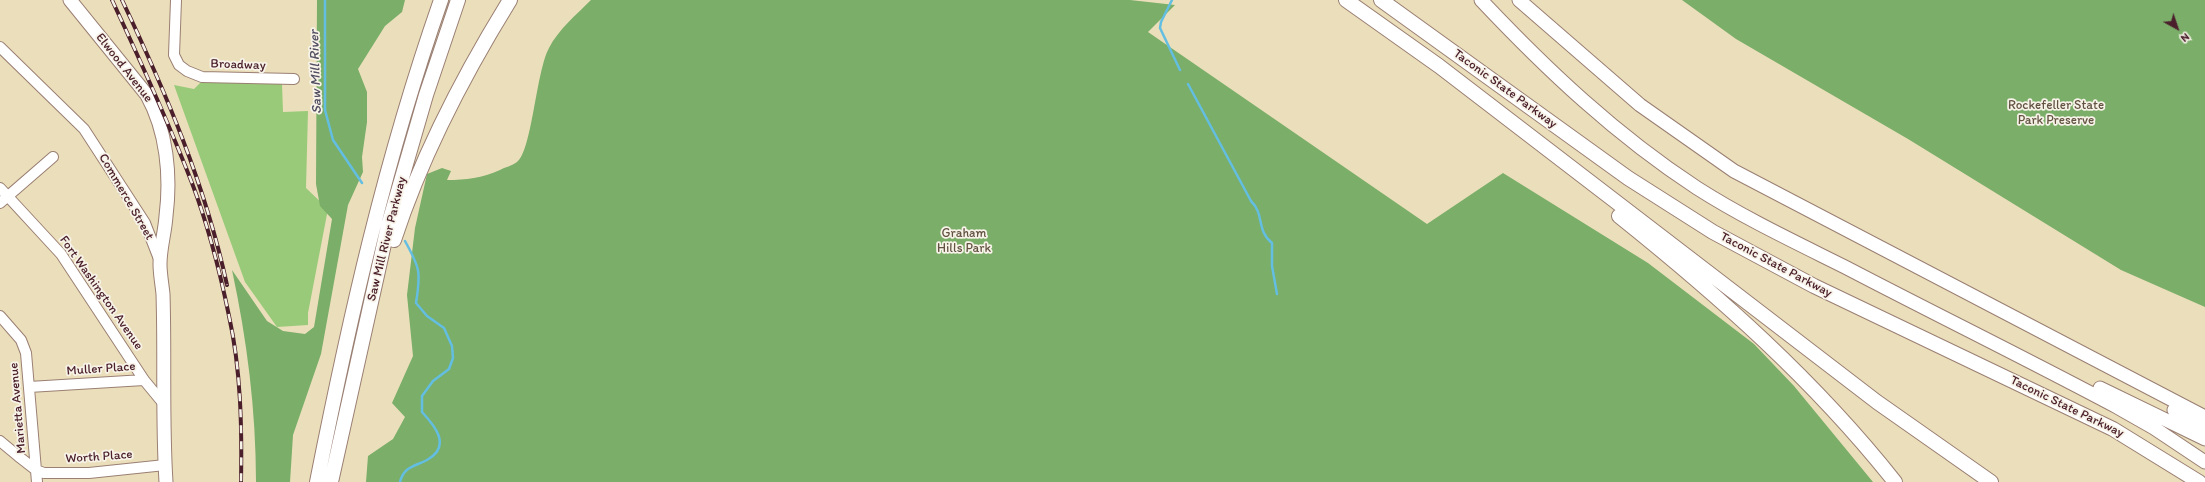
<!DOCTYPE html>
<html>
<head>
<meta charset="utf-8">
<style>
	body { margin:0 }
	#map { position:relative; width:2205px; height:482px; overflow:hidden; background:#ebdfbb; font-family:Itim,sans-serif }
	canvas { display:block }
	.north { position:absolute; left:2157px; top:8px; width:40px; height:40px; -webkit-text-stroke:3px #f7f3e8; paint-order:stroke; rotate:140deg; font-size:11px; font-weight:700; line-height:16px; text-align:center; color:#4a1f2b }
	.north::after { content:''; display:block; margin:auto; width:14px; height:18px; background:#4a1f2b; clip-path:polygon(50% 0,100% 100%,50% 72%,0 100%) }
</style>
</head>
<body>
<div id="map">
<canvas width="2205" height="482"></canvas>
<div class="north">N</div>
</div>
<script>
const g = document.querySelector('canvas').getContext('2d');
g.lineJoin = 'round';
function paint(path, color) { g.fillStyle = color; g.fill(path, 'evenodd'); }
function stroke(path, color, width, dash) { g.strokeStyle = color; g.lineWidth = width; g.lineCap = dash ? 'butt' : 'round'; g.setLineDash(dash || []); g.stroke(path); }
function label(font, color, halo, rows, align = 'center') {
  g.font = font + ' Itim,sans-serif'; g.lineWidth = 3.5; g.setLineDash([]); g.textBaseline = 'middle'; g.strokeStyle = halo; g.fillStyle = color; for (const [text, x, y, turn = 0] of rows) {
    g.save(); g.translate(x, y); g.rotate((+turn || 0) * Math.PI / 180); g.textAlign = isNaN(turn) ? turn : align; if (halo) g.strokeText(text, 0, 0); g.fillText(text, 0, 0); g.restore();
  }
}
paint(new Path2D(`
	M201,82L282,84L283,112L308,111L306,188L328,209L308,313V325L277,327L245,282L174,85L194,89Z`), '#99ca79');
paint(new Path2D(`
	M317,0H405L402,12L385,26L358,69L367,92V122L362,157L363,172L348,205L321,354L293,435L290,482H256C256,410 247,340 232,270L267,321L283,331L305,334L314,327L332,219L320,206L316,184Z
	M591,0H1130L1175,5L1148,32L1427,224L1503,173L1648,263L1754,344L1794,386L1873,482H366L368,456L393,439L405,417L392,403L413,356L407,295L415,228L427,174L442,168L451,171L447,180C466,180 482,178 500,170C505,167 512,166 517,162C532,151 536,72 549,48C558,30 577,14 591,0Z
	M1682,0H2205V307L2121,270L1908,139L1736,39Z`), '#7aae69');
stroke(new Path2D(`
	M325,0V110L333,140L362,183
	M1172,0L1161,22L1160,28L1180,70
	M1188,84L1251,201C1265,215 1256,230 1272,243V266L1277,294
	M400,482C404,466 416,466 427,460C452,446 435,426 422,412V396L433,381L449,369L453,358L452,346L444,328L427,316L416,303C421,272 420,268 405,241`), '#63bee1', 2.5);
const minor = new Path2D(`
	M176,0L174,55L179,65L187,71L202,77L294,79
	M0,47L84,129L145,223L159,259
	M0,188L61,254L144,380L163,403
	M0,203L53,157
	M0,316L21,340L26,353L37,482
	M29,387L144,380
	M0,441L18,456L36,470L44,473H89L165,465`);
const major = new Path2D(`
	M70,0L147,95C167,131 171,176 166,216C165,232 160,248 160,264C160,274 162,284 163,294C165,357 162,419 166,482
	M1481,0C1547,70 1616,135 1697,188C1744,218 1795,242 1845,267C1935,314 2027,359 2117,407L2154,428L2205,462
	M1519,0L1640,105L1734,171L2205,417
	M2100,388L2205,439
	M2174,410L2205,428`);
const highway = new Path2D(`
	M1346,0L1439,66L1877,402L1991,482
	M1381,0L1628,178L1713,232L1814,286L2113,429L2199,482
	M1619,216C1719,296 1815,381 1895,482
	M394,240C422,154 463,76 510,0
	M317,482C350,316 385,160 441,0
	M331,482L388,226L426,95L458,0`);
stroke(minor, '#9a7f73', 12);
stroke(major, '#9a7f73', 15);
stroke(highway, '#9a7f73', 16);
stroke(minor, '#fff', 10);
stroke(major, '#fff', 13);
stroke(highway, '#fff', 14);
const rail = new Path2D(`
	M112,0C140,60 168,121 192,183C208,225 220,272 229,316C241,370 242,428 241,482
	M122,0C166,93 205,184 227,285`);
stroke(rail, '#4a1f2b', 4);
stroke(rail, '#f7f3e8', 2.5, [8]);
label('13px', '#4a1f2b', '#f7f3e8', [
	["Broadway",238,65,2],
	["Elwood Avenue",124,68,52],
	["Taconic State Parkway",1505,89,36],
	["Commerce Street",126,197,60],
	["Saw Mill River Parkway",387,239,-76],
	["Taconic State Parkway",1776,265,28],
	["Fort Washington Avenue",101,293,55],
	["Muller Place",101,369,-4],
	["Taconic State Parkway",2067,407,26],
	["Marietta Avenue",18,408,-95],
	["Worth Place",99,457,-4]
]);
label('13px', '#625242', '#f7f3e8', [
	["Rockefeller State",2056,106],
	["Park Preserve",2056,121],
	["Graham",964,234],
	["Hills Park",964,249]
]);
label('italic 14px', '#524f62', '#f7f3e8', [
	["Saw Mill River",316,72,-92]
]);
</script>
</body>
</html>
